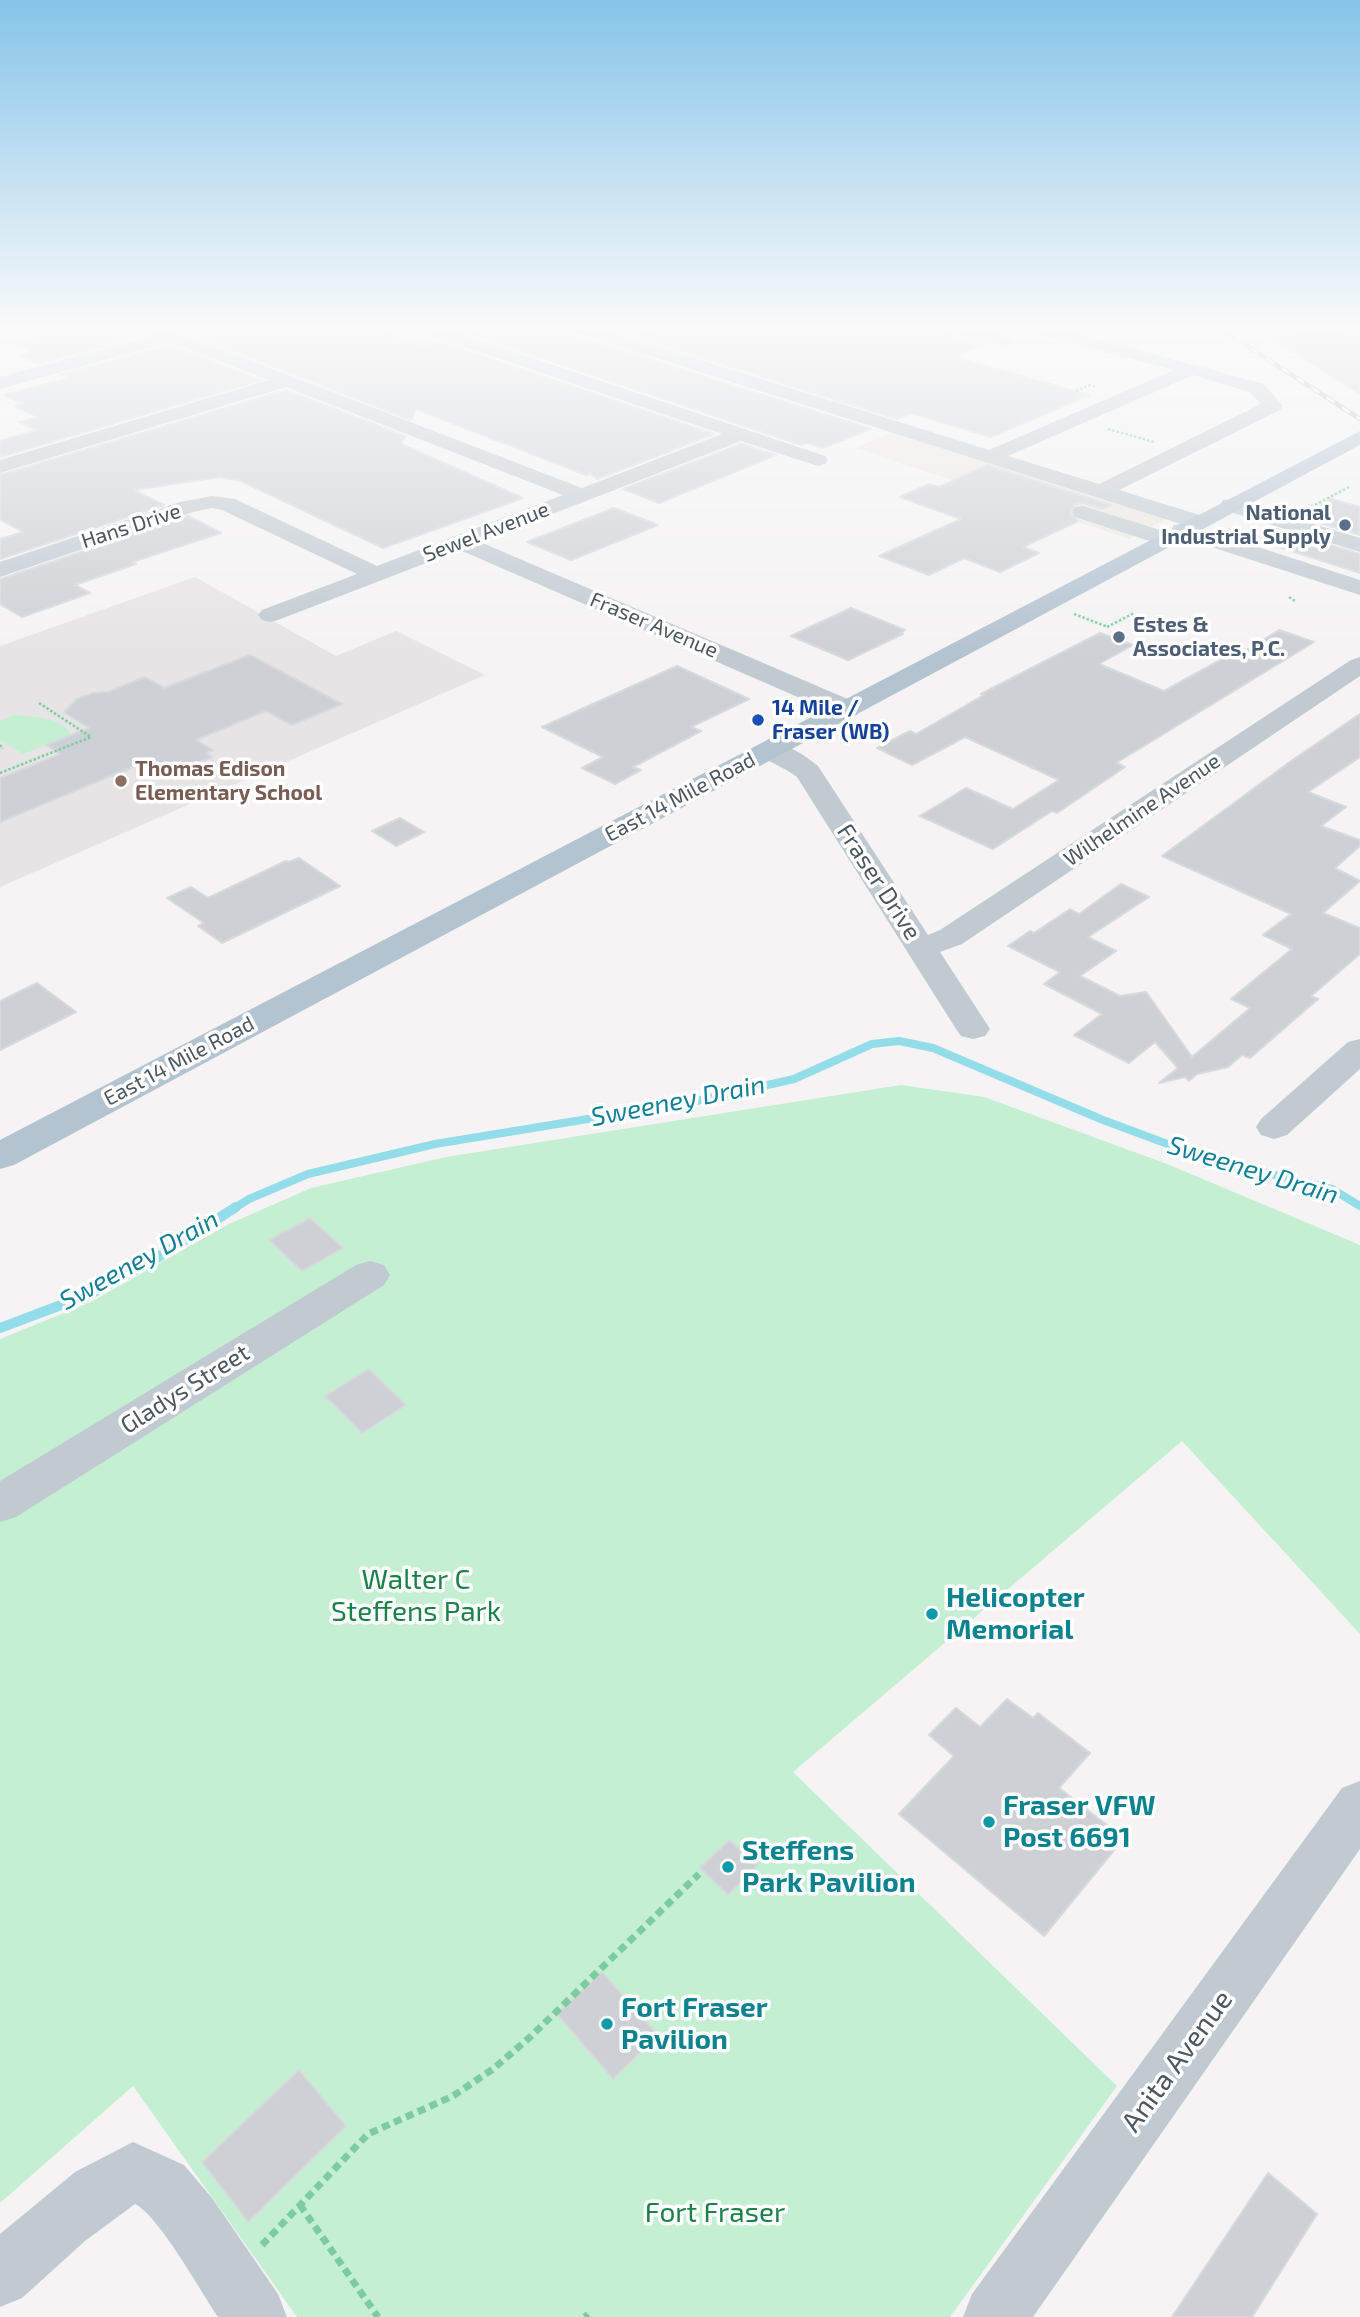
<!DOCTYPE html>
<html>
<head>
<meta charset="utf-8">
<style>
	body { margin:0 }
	canvas { display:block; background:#f5f3f3 }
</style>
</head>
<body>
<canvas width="1360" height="2317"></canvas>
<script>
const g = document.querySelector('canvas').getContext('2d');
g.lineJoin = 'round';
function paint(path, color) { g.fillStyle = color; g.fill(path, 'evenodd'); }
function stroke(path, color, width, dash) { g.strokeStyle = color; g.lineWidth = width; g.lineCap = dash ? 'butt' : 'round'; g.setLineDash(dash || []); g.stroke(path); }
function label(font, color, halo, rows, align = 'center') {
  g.font = font + ' "Exo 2",sans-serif'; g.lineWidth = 7; g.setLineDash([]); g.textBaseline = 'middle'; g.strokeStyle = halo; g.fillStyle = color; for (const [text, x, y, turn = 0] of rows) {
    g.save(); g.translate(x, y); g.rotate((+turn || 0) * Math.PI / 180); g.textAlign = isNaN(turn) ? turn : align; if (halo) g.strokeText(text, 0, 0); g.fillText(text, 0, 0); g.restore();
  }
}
paint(new Path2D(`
	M893,433L1166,519L1129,539L855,448Z`), '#eae8e1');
paint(new Path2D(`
	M195,577L336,656L396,631L485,675L0,887V646Z`), '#e6e4e5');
paint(new Path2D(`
	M13,715C32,717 61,716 71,735L23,754L0,740V721Z
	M901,1085L984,1097L1167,1164L1360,1245V1634L1182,1441L793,1772L1117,2086L950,2317H297L133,2086L0,2203V1339L91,1302L229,1224L311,1188L446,1157Z`), '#c4efd3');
stroke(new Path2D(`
	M233,1209L249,1199L308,1174L435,1144L692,1102L794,1079L872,1044L899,1041L933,1048L1103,1120L1205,1158L1332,1189L1360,1206`), '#93dcea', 8);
stroke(new Path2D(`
	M0,1328L90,1294L152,1261L236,1207`), '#93dcea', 10);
const building = new Path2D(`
	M11,329H142L147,334L38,364L21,356L33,350L17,344L34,339Z
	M176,329H377L425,346L440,342L714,434L597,479L590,473L586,475L416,409L411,420Z
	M483,329H571L576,336L871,429L822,448L807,443L801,445L468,333Z
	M659,329H940L952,336L986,344L954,357L1089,395L991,437L911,413L897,419L635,337Z
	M1360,329V394L1269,337L1353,329Z
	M170,345L261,380L0,457V441L37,430L19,422L37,417L15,406L24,404L5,395L69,378L62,374Z
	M286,390L405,436L401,444L523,498L383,548L241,481L220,477L134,490L164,505L0,559V539L23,532L0,519V475Z
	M741,444L776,455L659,503L623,489Z
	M987,465L1111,505L1102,509L1084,503L1075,504L1070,513L1078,521L1023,547L1039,553L1000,572L964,558L929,575L879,556L961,519L900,497L929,484L939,487Z
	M1332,499L1360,507V535L1299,517Z
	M614,508L658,525L571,560L527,542Z
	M188,516L221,533L132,562L136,564L75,585L90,593L22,617L0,604V579Z
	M1277,529L1360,554V573L1257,540Z
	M851,608L905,630L900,633L903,634L848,660L791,636Z
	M1279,630L1314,642L1116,763L1125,767L1057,813L1052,811L993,849L920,816L966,788L1013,809L1059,780L965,737L912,765L877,748L910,731L916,734L984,695L981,694L1100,633L1133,645L1099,664L1164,691L1235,652L1240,654Z
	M250,655L342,704L292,725L266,711L196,740L213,750L206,753L212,757L171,774L165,770L158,773L142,763L0,822V778L60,754L46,745L89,728L64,712L77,699L93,693L108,692L145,677L164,688Z
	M677,666L749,699L691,727L701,731L633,767L641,770L615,784L582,768L603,757L542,727Z
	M1360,714V757L1308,792L1346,807L1321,826L1360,840V846L1335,868L1360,881L1323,913L1360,928V954L1311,996L1318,999L1250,1058L1242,1055L1228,1067L1197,1074L1189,1081L1185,1077L1159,1083L1178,1068L1155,1042L1129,1063L1074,1035L1102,1014L1044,984L1060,972L1008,946L1030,931L1034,933L1070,909L1079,914L1121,884L1149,897L1088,937L1116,951L1080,976L1120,996L1146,992L1192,1057L1250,1008L1231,999L1292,949L1263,935L1291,914L1162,856L1291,761Z
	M400,818L424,832L396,846L372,831Z
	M299,858L340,886L222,943L198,926L204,923L167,898L191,887L208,898L286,861L289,862Z
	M37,983L76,1012L0,1050V1001Z
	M310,1218L343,1248L302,1271L269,1240Z
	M369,1369L406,1405L362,1433L325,1396Z
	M1007,1699L1033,1718L1038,1713L1090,1753L1059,1788L1124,1838L1044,1936L899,1814L954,1756L929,1735L956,1708L980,1727Z
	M729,1840L757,1866L728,1895L700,1868Z
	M602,1972L658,2035L613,2079L557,2014Z
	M299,2070L346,2126L248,2222L202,2162Z
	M1268,2173L1317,2214L1252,2317H1172Z`);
paint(building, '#cdd0d5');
stroke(building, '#d7d9dd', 2);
stroke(new Path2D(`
	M1076,391L1090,385L1096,387
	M1108,429L1154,442
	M1311,507L1349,487
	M1289,597L1295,601
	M1074,614L1108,627
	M1107,627L1134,613
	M0,745L3,749
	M0,773L91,737L39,703`), '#7dcca1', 2.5, [2.5, 2]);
stroke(new Path2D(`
	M300,2205L378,2317
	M262,2245L368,2134L453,2096L493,2069L529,2038L699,1874
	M585,2317L588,2314`), '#7dcca1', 7, [8, 5]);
paint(new Path2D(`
	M144,329H169L582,488L722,434L423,333L420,329H446L825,456L828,460L825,464L818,466L741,441L480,542L857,703L861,709L857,715L848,717L839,715L460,550L278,620L270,622L262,620L258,615L262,610L357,574L222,510L212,508L193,512L0,577V562L180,502L212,496L235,499L377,566L563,495L286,387L0,473V460L269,380L170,342L0,389V377L154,335Z
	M574,329H601L989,450L1174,370L1034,333L1031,329H1060L1264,384L1283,406L1280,410L1119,490L1206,517L1209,522L1206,527L1199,528L1360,580V595L1174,535L1171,530L1174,525L1181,524L577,333ZM1193,375L1250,392L1261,404L1099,484L1008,456Z
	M950,329H979L1012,338L1015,342L1006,347L953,333Z
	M1231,499L1360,538V552L1223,510L1220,505L1223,500Z
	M1083,506L1173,534L1176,539L1173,544L1165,546L1075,517L1072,512L1075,507Z
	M1360,657V676L962,944L940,952L990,1029L985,1036L973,1039L961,1036L956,1029L797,777C785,767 765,762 756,750L760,744C781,739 802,753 818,766L928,935L940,930L1351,660Z
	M1360,1039V1069L1287,1135L1274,1139L1261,1135L1256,1127L1261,1119L1348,1042Z
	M370,1261L384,1265L390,1275L384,1285L16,1517L0,1522V1481L356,1265Z
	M1360,1781V1849L1033,2317H963L972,2294L1342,1788Z
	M133,2142L184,2165L212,2198L278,2294L287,2317H218C201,2292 159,2216 135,2204L85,2241L22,2298L0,2307V2234L75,2172Z`), '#c1cad1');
paint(new Path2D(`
	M1360,431V445L14,1165L0,1169V1140Z`), '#b4c3d0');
const rail = new Path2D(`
	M1221,329L1360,419`);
stroke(rail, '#b5b8bc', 4.5);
stroke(rail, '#fff', 2.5, [9]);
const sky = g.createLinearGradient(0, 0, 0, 653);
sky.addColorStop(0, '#86c4e9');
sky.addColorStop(0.5, '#fafafa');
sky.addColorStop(1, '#fafafa00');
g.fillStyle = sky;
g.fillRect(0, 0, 1360, 653);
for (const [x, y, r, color] of [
	[1345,525,7,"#5c6f8a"],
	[1119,637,7,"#5c6f8a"],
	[758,720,7,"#1a4fb4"],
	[121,781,7,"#8d6e63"],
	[932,1614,7,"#0f9aa8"],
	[989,1822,7,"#0f9aa8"],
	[728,1867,7,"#0f9aa8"],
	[607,2024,7,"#0f9aa8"]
]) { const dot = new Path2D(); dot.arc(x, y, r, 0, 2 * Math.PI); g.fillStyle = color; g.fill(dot); stroke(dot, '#fff', 2.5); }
label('bold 21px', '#4e5e75', '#fff', [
	["National",1331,513],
	["Industrial Supply",1331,537],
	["Estes &",1133,625,"left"],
	["Associates, P.C.",1133,649,"left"]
], 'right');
label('21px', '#4b5760', '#fff', [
	["Hans Drive",131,526,-18],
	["Sewel Avenue",486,532,-21],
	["Fraser Avenue",654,625,23],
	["East 14 Mile Road",680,797,-28],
	["Wilhelmine Avenue",1142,810,-34],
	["East 14 Mile Road",179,1061,-28]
]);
label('bold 21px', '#164399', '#fff', [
	["14 Mile /",772,708],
	["Fraser (WB)",772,732]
], 'left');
label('bold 21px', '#785e54', '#fff', [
	["Thomas Edison",135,769],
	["Elementary School",135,793]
], 'left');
label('24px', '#4b5760', '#fff', [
	["Fraser Drive",879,882,57],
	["Gladys Street",185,1389,-32]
]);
label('italic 26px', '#128094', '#fff', [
	["Sweeney Drain",678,1101,-11],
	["Sweeney Drain",1253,1170,17],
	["Sweeney Drain",139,1260,-29]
]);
label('28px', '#1c8149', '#fff', [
	["Walter C",416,1580],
	["Steffens Park",416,1612],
	["Fort Fraser",715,2213]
]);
label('bold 28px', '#0d838f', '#fff', [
	["Helicopter",946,1598],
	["Memorial",946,1630],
	["Fraser VFW",1003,1806],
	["Post 6691",1003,1838],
	["Steffens",742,1851],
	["Park Pavilion",742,1883],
	["Fort Fraser",621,2008],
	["Pavilion",621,2040]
], 'left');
label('28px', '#4b5760', '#fff', [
	["Anita Avenue",1177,2061,-54]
]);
</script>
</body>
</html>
